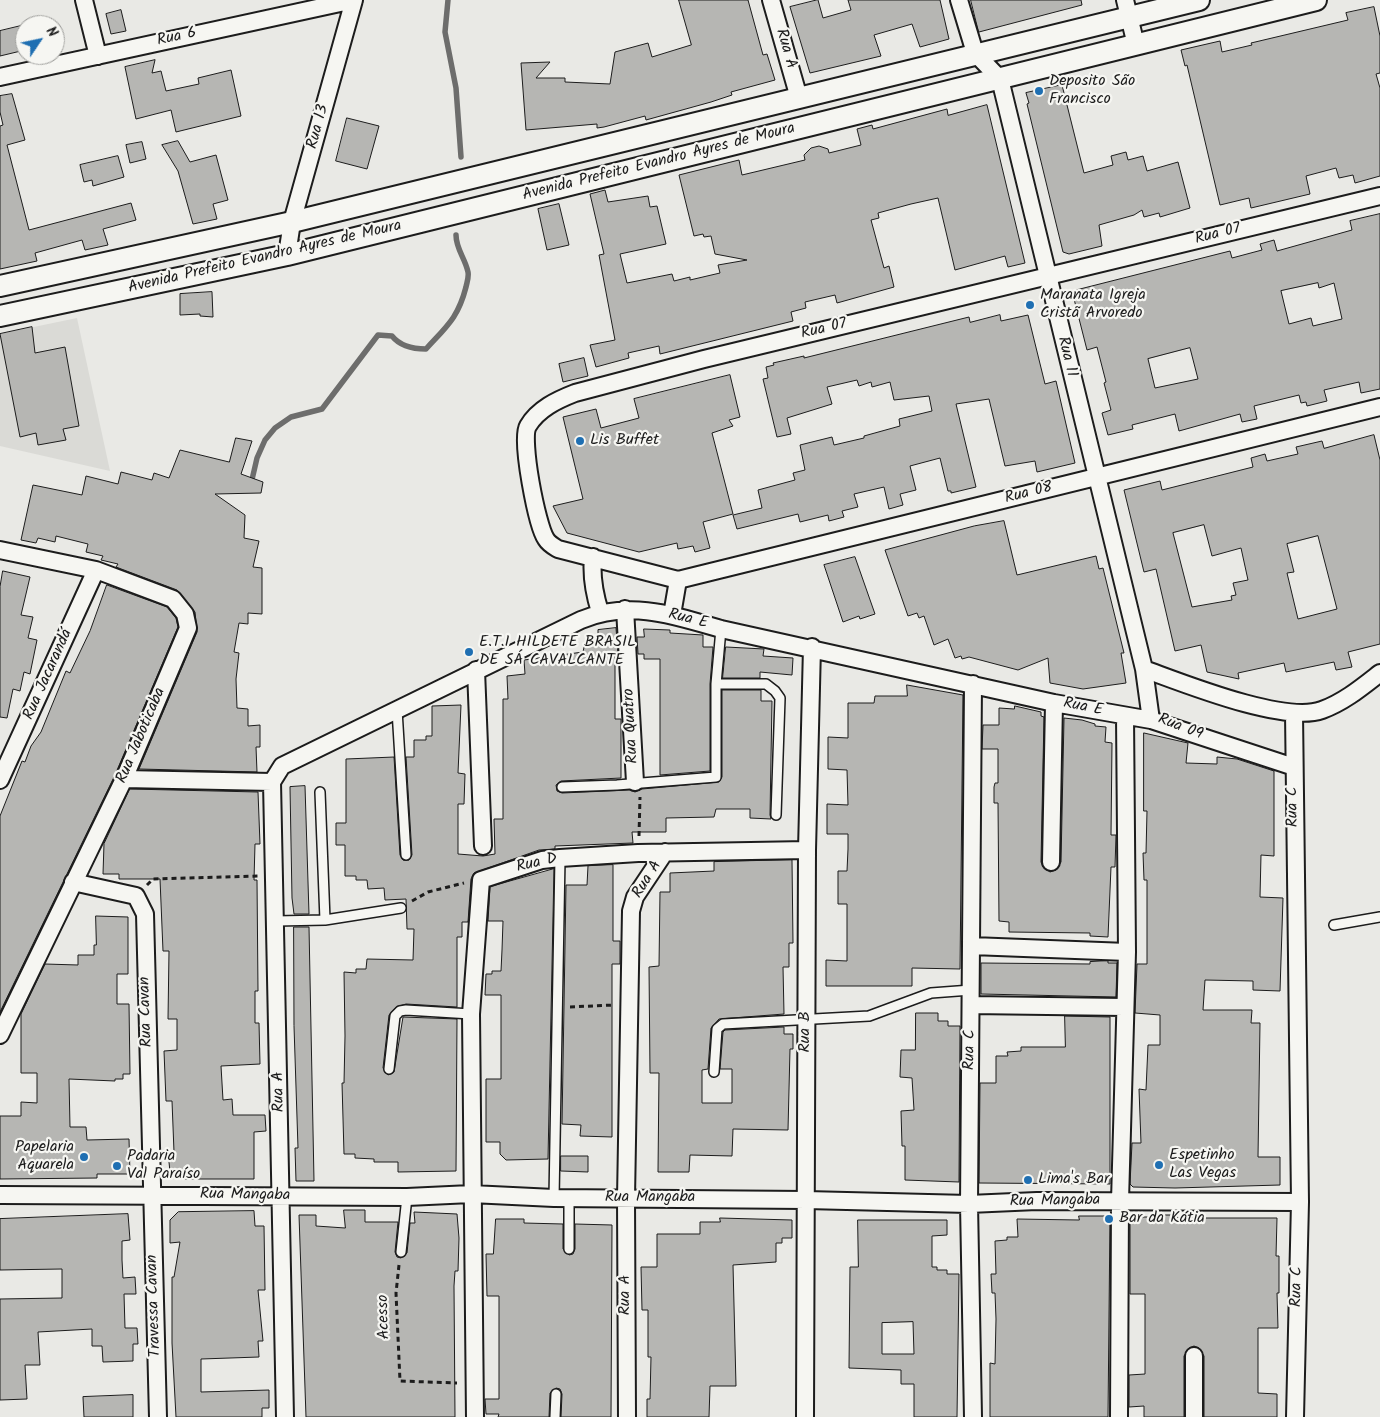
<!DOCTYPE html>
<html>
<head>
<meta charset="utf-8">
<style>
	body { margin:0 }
	#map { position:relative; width:1380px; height:1417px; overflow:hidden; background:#e9e9e5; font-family:Kalam,sans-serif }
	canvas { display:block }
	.north { position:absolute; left:15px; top:15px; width:50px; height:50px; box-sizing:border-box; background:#f6f6f2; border:1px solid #9f9f9c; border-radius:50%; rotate:56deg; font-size:14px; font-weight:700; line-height:20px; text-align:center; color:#1c1c1c }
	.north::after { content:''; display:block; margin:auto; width:18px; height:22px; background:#1f6fb2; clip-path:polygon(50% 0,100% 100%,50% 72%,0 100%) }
</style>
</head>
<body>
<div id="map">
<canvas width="1380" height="1417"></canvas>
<div class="north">N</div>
</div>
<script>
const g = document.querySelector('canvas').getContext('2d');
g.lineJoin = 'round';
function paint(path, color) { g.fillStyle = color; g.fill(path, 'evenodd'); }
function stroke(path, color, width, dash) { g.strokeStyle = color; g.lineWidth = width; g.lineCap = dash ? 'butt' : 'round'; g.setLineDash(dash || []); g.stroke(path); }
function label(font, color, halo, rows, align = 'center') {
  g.font = font + ' Kalam,sans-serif'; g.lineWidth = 4.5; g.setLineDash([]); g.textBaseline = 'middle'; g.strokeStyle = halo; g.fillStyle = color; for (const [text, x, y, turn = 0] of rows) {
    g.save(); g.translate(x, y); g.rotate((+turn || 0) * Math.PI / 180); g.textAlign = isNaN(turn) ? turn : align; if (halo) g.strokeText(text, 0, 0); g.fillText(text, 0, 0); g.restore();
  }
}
paint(new Path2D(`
	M77,318L110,471L0,446V334Z`), '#dadad6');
stroke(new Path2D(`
	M448,0L445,32L456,88L461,157
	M251,484L257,458L265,440L275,428L291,417L322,409L378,335L392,336C400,346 412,349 426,349C447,326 458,318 466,287C467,282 469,277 468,272C465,258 456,249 456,235`), '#6d6d6c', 5.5);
const building = new Path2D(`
	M679,0H748L763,55L767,54L775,80L731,92L732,95L711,102L646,120L645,116L604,127L597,128V124L526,130L521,63L550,62L536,78H565V82L610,84L615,52L648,43L652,57L691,45Z
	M818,0L823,18L851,10L848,0H940L949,39L920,47L912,24L874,35L881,56L810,73L790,7Z
	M971,0H1081L1082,5L979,32Z
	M1374,7L1380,36V73L1376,74L1380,88V176L1355,183L1353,175L1339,178L1336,168L1306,176L1310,194L1251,208L1249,198L1220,205L1187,65L1185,66L1181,50L1220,41L1222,52L1252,45L1251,43L1348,20L1346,13Z
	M121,10L126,31L111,34L106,14Z
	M25,25V50L0,56V31Z
	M155,60L152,73L161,71L166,91L199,84L198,78L231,70L241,116L176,132L171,110L136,119L125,67Z
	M1062,85L1084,173L1113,165L1111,156L1126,152L1128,160L1143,156L1147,171L1178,162L1190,208L1160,217L1159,213L1144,217L1142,210L1134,215L1099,225L1102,246L1069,254L1063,252L1027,104L1029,103L1026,93Z
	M12,94L25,140L7,145L29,230L131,203L136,220L103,229L108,245L85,250L82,240L35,253L37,261L0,269V126L3,125L0,112V96Z
	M987,105L1025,263L1008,267L1005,256L955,270L938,198L911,204L878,213L879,218L871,220L884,268L889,266L894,287L837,303L835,295L805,302L806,308L791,312L793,321L660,354L659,346L628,353L629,358L596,367L590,345L615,340L599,255L604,254L590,194L605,190L608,202L648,196L650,207L657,206L666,244L620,254L627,283L672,274L674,281L690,277V280L720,273L718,265L747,260L715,254L711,236L704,237L703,234L694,236L679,175L739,160L742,175L805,160L804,155L811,148L819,146L828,149L829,153L861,145L857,129L872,125L873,129L947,109L948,115Z
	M347,118L379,126L367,169L336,161Z
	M178,141L190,162L216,155L228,200L213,204L217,219L193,224L178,171L162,145Z
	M142,142L146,159L130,163L126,145Z
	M118,156L124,177L93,186L92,180L84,182L80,165Z
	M559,204L569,245L547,250L538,209Z
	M1380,214V389L1361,393L1359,382L1324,390L1327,401L1307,406L1306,402L1301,403L1299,395L1254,406L1257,419L1242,422L1240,414L1179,431L1175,414L1132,425L1133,429L1108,435L1102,413L1111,410L1104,383L1106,382L1097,347L1087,350L1073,295L1076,290L1230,251L1232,258L1262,250L1260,244L1274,240L1277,251L1352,230L1350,221ZM1318,283L1319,288L1334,283L1342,319L1313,326L1311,318L1289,324L1281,291ZM1190,348L1198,379L1155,388L1148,359Z
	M212,292L213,317L200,316V314L180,315V294Z
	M1000,315L1001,321L1028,315L1045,384L1056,381L1075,463L1037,472L1035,461L1005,466L989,399L956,404L976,487L951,493V491H948L940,458L910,466L916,490L900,494L903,505L889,509L884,487L854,494L858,507L842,511L844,517L829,521L828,515L800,522L798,514L737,529L733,515L762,508L758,490L795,480L793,473L805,470L800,445L832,437L834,445L864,438V436L900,426L899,419L932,411L929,396L894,400L890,382L872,387L871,382L859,386L857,380L827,387L832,404L787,418L791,434L777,437L763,379L768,378L766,367L774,365L773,363L804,356V358L969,317L970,322Z
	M32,327L35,353L65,347L79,426L63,429L66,440L38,445L36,433L20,437L0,334Z
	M584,358L588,376L563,382L559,364Z
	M730,375L740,417L729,420L733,426L712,433L733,514L703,522L710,548L695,552L693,546L678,549L677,543L639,552L567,533L553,506L583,499L563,417L596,409L601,428L639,418L634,399Z
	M1374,435L1380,460V644L1348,652L1352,667L1336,670L1334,662L1286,672L1284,663L1238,673L1239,679L1207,672L1201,645L1175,651L1156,569L1144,572L1124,490L1160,481L1162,490L1253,467L1251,458L1265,454L1267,461L1298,454L1296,447L1322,441L1324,448ZM1204,525L1212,556L1241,548L1248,580L1233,583L1236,595L1231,596L1232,600L1192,607L1173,533ZM1318,536L1337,609L1298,619L1287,573L1294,572L1287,544Z
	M236,438L252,441L241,474L263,482L261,493L215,494L245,515L244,538L259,541L253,567L262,568V614L248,613V624L239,623L234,652L239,653L236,679L237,708L248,709V726L260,725V747H256L257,772L139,769L197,632L195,612L177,590L116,567L118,564L101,560L103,556L86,552L88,544L56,536L55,542L38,538L36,543L21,540L33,485L82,495L86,476L118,484L121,472L152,480L154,473L169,478L180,450L229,462Z
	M1004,521L1017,575L1096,556L1099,569L1103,568L1124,653H1121L1126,683L1083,689L1050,683L1048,658L1018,670L969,657L962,659L961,656L955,658L948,639L934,645L924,616L919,618L917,613L908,616L885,550L974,526Z
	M855,557L875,614L860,619L859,616L843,622L824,565Z
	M3,571L30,577L21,615L33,617L28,638L37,640L30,674L24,672L20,691L13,689L7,718L0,717V587Z
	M107,585L167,607L176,618L178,627L115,775L0,1012V816L22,761L25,762L31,746L41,732L66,671L70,673L90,631Z
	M616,628L618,653H615V719H621V778L561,781L556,785L557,791L562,793L630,790L635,792L642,789L719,782L722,777V690H761V701H772L770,815L771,819L750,818V809H716L714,817L666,818V832H632L633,843L555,846V849L539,850L474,873L471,879L468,922H462V937H457V1007L406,1004L396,1007L389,1015L383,1068L388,1075L394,1072L403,1017L457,1019L456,1171L398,1172V1162H374V1159L355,1158V1154H344L342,1083H344L345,1036L344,972L356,973V969H366L367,959L413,960L414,929H407L406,899L385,900L384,888L368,889L367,880H356V876H345V845H336V823H346V759L394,757L400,855L403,860H409L412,855L406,757H414V740H426V736H432V706L461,705L458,773L465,774L464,804H458V854L483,856L495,854L494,819H503V699H508L507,676L525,674L524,660L583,652L586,638L598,639V630Z
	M644,629L670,630V633L703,635V647H713L710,684V771L660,775V659H644V654H638L637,637H644Z
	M726,647L764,649L763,656L793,658L792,675L760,672V678H723Z
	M907,685L963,695L960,969L912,968V986H826V960L847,961V904H838V871H847L848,849V834H827V804L848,805L847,770L828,769V737L848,738V703H874L875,696H907Z
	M1015,706L1041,712V716L1044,717L1041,862L1043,867L1050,872L1056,870L1061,862L1064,718L1082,720L1095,724V726L1106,727L1105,742L1112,743L1111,835H1116L1115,867H1111L1108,937L1090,936V933L1009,932V922L999,921L998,803H994V787L995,783H998V749H982L983,725H999V708L1014,709Z
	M1144,733L1188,743L1186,763L1217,764V757L1237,759L1274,771V856L1261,855L1260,897L1283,898L1280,991L1253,990V981L1205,980L1203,1010H1252L1251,1023H1260L1258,1157H1280V1185L1175,1188L1133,1187L1130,1184L1132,1143H1141L1139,1089L1146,1090L1148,1045H1160V1015L1135,1013L1137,964H1147V880H1144L1143,853H1146L1147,811H1144Z
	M305,786L309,914H294L292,898L290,787Z
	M130,789L258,792L260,844H255L254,880H257L258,991H255V1023H259L260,1064L221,1066L223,1100L232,1099L233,1115H265L266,1131L254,1132V1179H180L170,1172L168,1152H174L172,1101H166L164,1051L177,1050V1019H168L169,951H163L160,879H119V874H103L104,844Z
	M792,860L793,943H789V967H783L784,1014L719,1019L711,1028L708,1069L702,1070V1103H732V1069H720L723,1032L725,1030L784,1027V1034H793V1049H790L788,1130L733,1129L732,1156L690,1155L689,1172H658L659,1073H650L649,967L659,966L660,892H670V873L714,871V862Z
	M613,865V941H620V964H612V1137L580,1136L581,1125L562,1124L566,885H587L588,866Z
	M554,869L548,1159L506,1160L500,1154V1142H486V1079H501V995H485L486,974H492V971H501L502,950L503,921H488L490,887Z
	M96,916L128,917V974H117V1004H129L130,1074H123V1079H115V1081L69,1079L70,1127H86L87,1140L129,1139L130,1174H97V1178L0,1179V1116H21V1102L37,1103V1073H21V1014L45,964L78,965V955H94V945H96Z
	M294,927H309L314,1181H296L295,1148H298L294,1026Z
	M1108,961V963H1117L1116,997L981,994V963L1090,964V962Z
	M916,1013H938V1021H948V1026H960L959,1182L905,1180V1146H902L901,1111L914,1110L912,1078L900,1077L901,1050H915Z
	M1065,1016L1110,1017V1184L979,1183L980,1083H996V1056H1008L1007,1052L1021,1051V1047H1065Z
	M561,1156H588V1172L561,1171Z
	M344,1210H365V1222H398L395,1252L397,1257L401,1258L407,1253L410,1223H415L414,1212L457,1214L459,1238L458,1271H455L454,1286L455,1417H306L299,1215H316V1226L345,1228Z
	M254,1211L255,1226H264L265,1290H258L263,1341H258L259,1357L201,1359V1392L269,1390V1408H262V1417H176L172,1343V1277H174L180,1242L170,1243V1220L178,1212Z
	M128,1214L130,1240L122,1241V1260L123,1278L135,1277L136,1294H124L125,1328H137L138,1344H133V1361L103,1362L102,1346H92V1329L38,1332L40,1365H25L27,1399L0,1400V1299L62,1298V1269L0,1270V1219Z
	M1163,1215H1177V1218H1277L1276,1256H1279V1293H1277L1278,1328H1258V1393L1277,1394V1417H1204V1356L1199,1348L1194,1346L1189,1348L1184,1356V1417H1144V1406L1129,1407V1375L1145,1374V1294H1130V1217H1162Z
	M1079,1216H1110L1108,1417H990V1363L995,1364L996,1319L995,1293H992L991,1274H996L995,1241L1007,1240V1237H1018L1017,1219L1079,1220Z
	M720,1218L792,1220V1238H782V1243H776V1262L733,1265L736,1386H710L709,1417H647V1399H650L651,1357H648V1310H642L641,1267H657V1234H700V1222H720Z
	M496,1219H524V1223L563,1224V1249L569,1255L573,1254L575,1249V1224L612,1225L611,1417H561L562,1394L560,1389L556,1388L550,1393L549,1417H498L499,1414H486L485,1399H499V1296H487L486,1254H493Z
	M858,1220H947V1235L932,1236V1267H937V1270H947V1274H959L957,1417H914V1384H901V1370L849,1368L850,1267H858ZM913,1322L914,1354H882V1323Z
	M133,1395V1417H84L83,1397Z`);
paint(building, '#b6b6b3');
stroke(building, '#1c1c1c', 1);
const service = new Path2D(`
	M716,684H766L775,691L780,698L776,815
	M397,710L406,855
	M562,787L617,785L716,777V684L721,629
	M320,792L325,920
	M276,921L325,920L401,908
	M1334,925L1380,917
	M389,1069L395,1016L400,1011L406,1010L471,1014
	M714,1072L717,1029L723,1024L869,1016L931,993L971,990
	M554,1198L560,858
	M569,1249V1198
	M401,1252L407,1197
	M555,1417L556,1394`);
const minor = new Path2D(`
	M84,0L98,56
	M771,0L799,98
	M959,0L975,53L1000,79L1144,669L1151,720
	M1125,0L1136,45
	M0,77L354,0
	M1380,196L704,359L575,393C557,400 538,409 528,426C520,439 537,526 546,539C549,544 553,546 558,549L678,580L1380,407
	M287,255L292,222L354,0
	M0,550L96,570L173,599L185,614L188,628L124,779L0,1035
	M593,557C591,577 594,593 600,612
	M625,609L635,782
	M672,615L678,580
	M1144,669C1183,683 1284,724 1322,710C1344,702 1362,687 1380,673
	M476,670L483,846
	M973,684L969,1204L973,1417
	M1294,713L1300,1202L1295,1417
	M124,779L272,782
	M0,780L96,570
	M1051,862L1054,703
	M73,882L136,896L145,914L158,1417
	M972,946L1127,952
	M971,1005L1124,1007
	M0,1195L407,1197L471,1194L554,1198L806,1200L969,1204L1037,1201L1300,1202
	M1194,1356V1417
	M285,1417L272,782L282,766L581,620C630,600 673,615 721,629L1054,703L1151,720L1294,767
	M475,1417L471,1014L481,880L542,860L560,858L638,853L807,850
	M627,1417L626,1198L631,911L635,897L665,852
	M805,1417L807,850L812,647
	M1119,1417L1120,1201L1127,952L1125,716`);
const tertiary = new Path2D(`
	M0,286L292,222L1199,0
	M0,316L287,255L1316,0`);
stroke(service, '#1c1c1c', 12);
stroke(minor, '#1c1c1c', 20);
stroke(tertiary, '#1c1c1c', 24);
stroke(new Path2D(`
	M639,836L640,797
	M147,885L153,879L258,876
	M412,901L428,892L464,883
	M570,1007L614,1005
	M399,1265L396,1293L400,1381L457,1383`), '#1c1c1c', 3, [5, 4]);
stroke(service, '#f6f6f2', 9);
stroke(minor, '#f6f6f2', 16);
stroke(tertiary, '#f6f6f2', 20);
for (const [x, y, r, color] of [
	[1039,91,5,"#1f6fb2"],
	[1030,305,5,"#1f6fb2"],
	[580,441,5,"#1f6fb2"],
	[469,652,5,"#1f6fb2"],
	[84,1157,5,"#1f6fb2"],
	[1159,1165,5,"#1f6fb2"],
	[117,1166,5,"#1f6fb2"],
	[1028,1180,5,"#1f6fb2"],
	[1109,1219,5,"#1f6fb2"]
]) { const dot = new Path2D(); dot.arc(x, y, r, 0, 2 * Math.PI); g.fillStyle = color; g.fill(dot); stroke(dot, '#f6f6f2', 2); }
label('16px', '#1c1c1c', '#f6f6f2', [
	["Rua 6",177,38,-12],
	["Rua A",785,49,74],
	["Rua 13",319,127,-75],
	["Avenida Prefeito Evandro Ayres de Moura",659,163,-14],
	["Rua 07",1218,235,-14],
	["Avenida Prefeito Evandro Ayres de Moura",265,258,-13],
	["Rua 07",824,330,-13],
	["Rua 11",1066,357,76],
	["Rua 08",1029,494,-14],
	["Rua E",688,620,14],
	["Rua Jacarandá",49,675,-66],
	["Rua E",1083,708,11],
	["Rua Quatro",632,726,-93],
	["Rua 09",1180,728,21],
	["Rua Jaboticaba",142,736,-67],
	["Rua C",1294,807,-91],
	["Rua D",537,864,-13],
	["Rua A",648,880,-58],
	["Rua Cavan",147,1012,-92],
	["Rua B",806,1032,-90],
	["Rua C",971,1050,-89],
	["Rua A",280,1092,-91],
	["Rua Mangaba",245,1196,1],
	["Rua Mangaba",650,1198],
	["Rua Mangaba",1055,1202,-1],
	["Rua C",1298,1287,-89],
	["Rua A",626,1295,-90],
	["Travessa Cavan",155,1306,-92],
	["Acesso",385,1317,-92]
]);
label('16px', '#1c1c1c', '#f6f6f2', [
	["Deposito São",1049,82],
	["Francisco",1049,100],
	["Maranata Igreja",1040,296],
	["Cristã Arvoredo",1040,314],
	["Lis Buffet",590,441],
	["E.T.I HILDETE BRASIL",479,643],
	["DE SÁ CAVALCANTE",479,661],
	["Papelaria",74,1148,"right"],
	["Aquarela",74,1166,"right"],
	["Espetinho",1169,1156],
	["Las Vegas",1169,1174],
	["Padaria",127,1157],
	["Val Paraíso",127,1175],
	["Lima's Bar",1038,1180],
	["Bar da Kátia",1119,1219]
], 'left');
</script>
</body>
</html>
